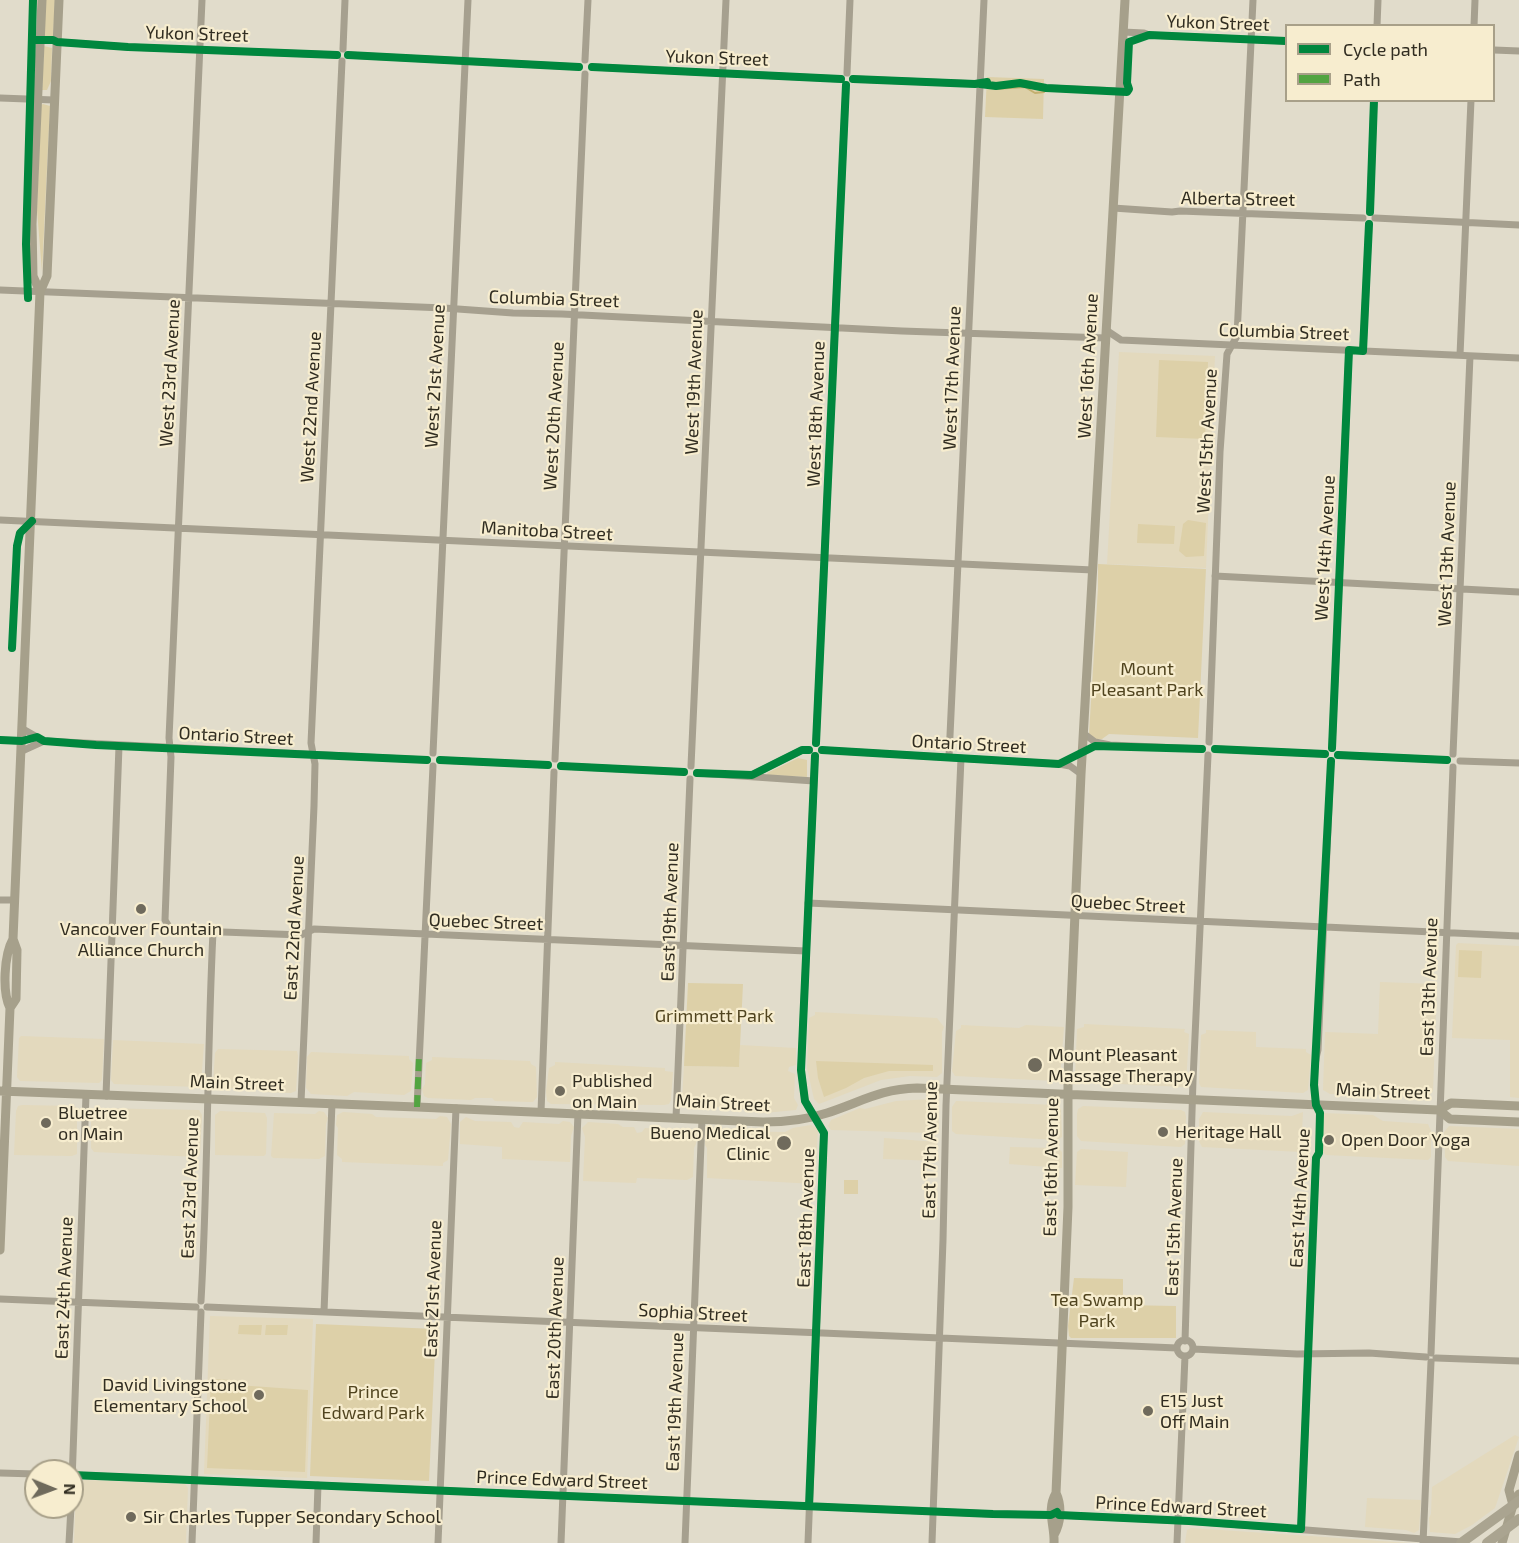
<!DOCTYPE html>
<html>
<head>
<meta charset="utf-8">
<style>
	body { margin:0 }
	#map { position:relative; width:1519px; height:1543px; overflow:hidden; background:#e1dccb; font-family:"Exo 2",sans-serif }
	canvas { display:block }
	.legend { position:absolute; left:1285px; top:24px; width:210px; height:78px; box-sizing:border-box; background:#f7edcf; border:2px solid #a8a089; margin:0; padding:8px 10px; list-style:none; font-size:18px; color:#312d21 }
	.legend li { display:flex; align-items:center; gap:12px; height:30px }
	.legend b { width:30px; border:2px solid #a8a089 }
	.north { position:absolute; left:24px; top:1459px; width:60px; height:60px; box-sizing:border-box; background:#f7edcf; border:2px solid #a8a089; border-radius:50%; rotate:91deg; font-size:16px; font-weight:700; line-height:24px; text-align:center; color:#312d21 }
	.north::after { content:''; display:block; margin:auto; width:21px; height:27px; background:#6f6a5c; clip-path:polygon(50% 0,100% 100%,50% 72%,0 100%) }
</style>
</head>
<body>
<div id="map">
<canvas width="1519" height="1543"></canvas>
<ul class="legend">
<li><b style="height:8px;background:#00873e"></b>Cycle path</li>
<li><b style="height:8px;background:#52a441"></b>Path</li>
</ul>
<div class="north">N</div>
</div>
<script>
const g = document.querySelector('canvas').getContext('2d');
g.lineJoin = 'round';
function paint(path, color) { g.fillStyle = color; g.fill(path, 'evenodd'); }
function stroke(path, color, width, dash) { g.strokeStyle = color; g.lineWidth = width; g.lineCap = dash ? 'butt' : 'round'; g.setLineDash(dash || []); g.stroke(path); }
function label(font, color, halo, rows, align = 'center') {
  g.font = font + ' "Exo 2",sans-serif'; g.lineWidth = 4.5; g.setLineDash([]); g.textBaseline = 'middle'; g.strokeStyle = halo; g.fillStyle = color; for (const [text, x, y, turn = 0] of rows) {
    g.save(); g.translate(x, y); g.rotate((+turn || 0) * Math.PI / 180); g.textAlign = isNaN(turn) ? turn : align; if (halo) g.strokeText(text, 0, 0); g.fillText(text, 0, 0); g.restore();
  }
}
paint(new Path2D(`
	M1119,352L1215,356L1206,568L1107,564Z
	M1458,943L1519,946V1098L1510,1097V1040L1452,1038L1456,945Z
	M1380,982L1437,984L1433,1091L1429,1096L1330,1094L1323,1090L1325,1032L1378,1034Z
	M815,1012L937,1018L944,1027L942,1032V1073L937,1077L910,1076L881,1080L819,1104L814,1099L807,1068L809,1018L815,1015Z
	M1084,1024L1185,1029L1184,1032L1189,1034L1186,1084L1183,1087L1077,1082L1075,1076L1077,1029L1084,1027Z
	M961,1025L1019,1028L1026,1025L1064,1027L1060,1079L1055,1081L955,1076L952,1071L956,1031L961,1028Z
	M1206,1030L1256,1032V1047L1306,1049V1052L1311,1055L1308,1090L1303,1093L1201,1087L1199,1083L1201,1035L1206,1033Z
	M21,1036L104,1039L102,1080L99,1083L20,1081L17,1077L19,1038Z
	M113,1040L204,1044L201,1084L198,1087L114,1084L111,1080Z
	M740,1045L796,1048V1065L789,1067L788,1071L795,1074L794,1098L798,1105L796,1110L764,1113L757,1110L685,1105L682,1099L684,1066L739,1067Z
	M218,1049L297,1051L298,1056L296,1091L291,1093L264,1092L261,1090L215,1087L213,1084L215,1053Z
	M311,1052L409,1056V1059L413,1063L411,1091L404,1095L354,1092L347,1096L311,1094L306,1088L307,1057Z
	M432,1057L530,1061L531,1064L536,1067L537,1097L533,1102H530L495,1101L492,1098H475L471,1100L428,1098L424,1096L422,1089L425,1084L426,1063L432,1060Z
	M555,1062L665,1068V1071L673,1072L671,1100L669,1104L664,1105L551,1104L547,1101L546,1091L549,1068L555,1065Z
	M932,1099H935L938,1105L939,1129L933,1133L831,1130L828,1126L831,1120L860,1108L865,1109L896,1101Z
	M956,1101L1056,1105L1061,1109L1062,1137L1057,1140L956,1134L952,1131V1107Z
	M22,1105L74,1106L77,1108V1154L72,1156L14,1155L16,1111L18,1106Z
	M1083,1106L1181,1110L1185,1112L1186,1117L1185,1144L1181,1147L1081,1141L1077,1136V1114L1078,1109Z
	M95,1108L199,1110L202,1115L200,1154L198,1157L94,1152L91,1148V1112Z
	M220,1111L265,1113L267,1118L266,1154L264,1156L215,1155V1115Z
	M319,1111L324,1112L328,1118L326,1124L325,1156L319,1159L273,1158L271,1156L274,1113L315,1114Z
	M343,1112L372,1114L376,1117L436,1119L440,1116L447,1117L451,1124L448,1160L443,1163V1166L342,1162V1159L337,1155L338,1128L336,1125L337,1115Z
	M1203,1112L1292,1116L1303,1112L1301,1152L1202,1147L1199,1141V1119Z
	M1322,1113L1373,1115L1383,1121L1428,1124L1431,1131V1157L1428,1160L1326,1155L1321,1151Z
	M466,1117L475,1121L511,1122L514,1127L519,1128L523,1122L559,1124L563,1121L570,1122L574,1127L571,1136L570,1162L502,1159V1147L460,1144V1122Z
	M588,1122L618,1124L623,1127H634L637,1133L642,1132L645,1128L695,1131L697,1136L696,1144L694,1148L693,1177L687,1180L637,1178L636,1183L583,1181L585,1137L582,1128Z
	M811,1125L818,1129L815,1184L707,1178V1148L705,1145V1136L709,1131L785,1132L793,1128Z
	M1449,1126L1519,1129V1166L1448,1161L1445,1157L1444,1132Z
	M884,1138L937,1142L939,1161L883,1159Z
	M1010,1147L1058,1148L1062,1152V1168L1009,1164Z
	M1081,1149L1128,1152L1126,1187L1075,1185L1077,1152Z
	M210,1316L313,1319L307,1478L204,1474Z
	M1515,1435L1519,1437L1495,1508L1472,1525L1455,1534L1430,1532L1429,1518L1431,1514L1432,1487Z
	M84,1480L185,1484L188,1488L186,1543H74L76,1486Z
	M1367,1498L1421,1500L1419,1530L1414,1533L1406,1530L1365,1527Z
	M1191,1528L1310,1536L1410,1543H1185L1187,1530Z`), '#e3d9bd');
paint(new Path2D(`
	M45,0H55L53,37L44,38Z
	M44,46L52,48L51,81L47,90H42Z
	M987,77L1044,79L1043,119L985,117Z
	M43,104L50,106L42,272L37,210L41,105Z
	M1159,360L1208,362L1205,439L1156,437Z
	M1188,520L1206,523L1204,556L1186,557L1179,551L1183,524Z
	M1138,524L1175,526L1174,544L1137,543Z
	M1098,564L1206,569L1198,738L1109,734L1102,739H1094L1089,734L1098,588Z
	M798,758L807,760V777L768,775L767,773Z
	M1459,950L1482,951L1481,978L1458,977Z
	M688,983L743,984L739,1067L684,1066Z
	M816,1061L933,1065V1071H889L864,1078L846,1088L824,1097L818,1078Z
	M844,1180H858V1194H844Z
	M1074,1278L1123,1279V1305L1176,1306V1338H1071L1069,1336L1068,1326Z
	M316,1324L436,1329L429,1481L310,1476Z
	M239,1325H262L261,1335L238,1334Z
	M266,1325H288L287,1335H265Z
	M211,1379L232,1380V1383H236L237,1385L308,1390L305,1472L207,1468Z`), '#ddd0a8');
stroke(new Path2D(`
	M995,89L1025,87L1035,93L1044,92`), '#c4af6f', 2);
stroke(new Path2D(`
	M202,0L169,738L171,757L165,920L171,930L301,935L314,929L806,951
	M1377,26L1378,0
	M1474,26L1475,0
	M1123,32L1144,33L1149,35L1286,41
	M57,42L128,47L337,55
	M343,49L345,0
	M1494,50L1519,51
	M348,55L579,67
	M585,60L588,0
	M592,67L841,79
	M847,73L850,0
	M853,79L980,84
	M1049,88L1120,91
	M0,98L54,100
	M1113,208L1172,212L1180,211L1363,218
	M1370,212L1374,100
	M1375,218L1519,225
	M0,290L444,308L513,313L562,314L902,331L1106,338
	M1106,330L1121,340L1519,358
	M1363,351L1369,224
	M1460,355L1471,100
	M0,520L1093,570
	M1215,576L1519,592
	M23,729L44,741L427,760
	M1083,733L1095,742L1110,745L1202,749
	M0,740L22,741
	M1209,742L1220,452L1227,354L1237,336L1253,0
	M816,743L846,85
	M1332,748L1349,350
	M1215,749L1325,754
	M822,750L1059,764L1070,766L1081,774
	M22,751L44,741
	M433,753L468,0
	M1453,754L1470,356
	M1338,755L1447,760
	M949,757L984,0
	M555,759L585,74
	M440,760L548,765
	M1460,761L1519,763
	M561,766L684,772
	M691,766L726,0
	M697,773L814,781
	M752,775L802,750H809
	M0,900H15
	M808,903L1519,936
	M106,1096L119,746
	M301,1102L314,806L315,764L311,743L342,61
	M1316,1105C1314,1087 1313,1067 1318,1050L1331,761
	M417,1107L433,766
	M541,1112L554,772
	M676,1118L690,779
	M0,1299L196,1307
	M201,1301C208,1178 207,1055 213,932
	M207,1307L1177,1348
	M324,1312L332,1103
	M1177 1348a8 8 0 1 1 16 0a8 8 0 1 1-16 0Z
	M1185,1341L1193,1080L1208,755
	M1193,1349L1297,1354L1369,1353L1426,1357
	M1431,1353L1453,767
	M1436,1358L1519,1361
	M0,1473L36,1474
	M72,1475L993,1514L1051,1515
	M72,1481L86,1095
	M1059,1515L1189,1521L1462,1542
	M1301,1529L1316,1158
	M69,1543L71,1507
	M192,1543L201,1312
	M316,1543L318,1485
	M438,1543L456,1108
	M561,1543L578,1113
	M685,1543L702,1119
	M808,1543L824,1133L805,1101L801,1070L815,756
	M932,1543L943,1240L946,1105L961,758
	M1177,1543L1185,1356
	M1423,1543L1431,1362`), '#a6a08f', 7);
stroke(new Path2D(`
	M40,292L33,276L32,224L42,0
	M10,1008L16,999L17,950L13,939L40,292L47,276L59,0
	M0,1091L417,1107L763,1122C785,1122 806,1120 827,1113C861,1102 880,1089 917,1088L1439,1110L1451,1103L1519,1106
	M1439,1110L1450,1119L1519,1122
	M0,1250L10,1008C2,992 4,955 13,939
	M1513,1505L1509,1490L1519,1455
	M1054,1535C1061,1523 1062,1506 1056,1493
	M1054,1543C1055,1526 1046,1510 1056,1493L1068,1207V1076L1081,774L1125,0
	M1502,1543L1513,1505L1519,1494`), '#a6a08b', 9);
stroke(new Path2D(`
	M1461,1543L1519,1501
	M1487,1543L1519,1519`), '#aaa490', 10);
stroke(new Path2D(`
	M417,1107L419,1056`), '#52a441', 6, [12, 6]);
stroke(new Path2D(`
	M32,40H53L57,42L128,47L337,55
	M348,55L579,67
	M592,67L841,79
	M853,79L975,84L987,82
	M980,84L996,86L1020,83L1046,88L1127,92L1129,89L1127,83L1129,42L1149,35L1286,41
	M1370,212L1374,100
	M28,298L26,244L33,0
	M12,648L17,546L20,533L32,521
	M0,740L22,741L37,737L44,741L96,745L427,760
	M816,743L846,85
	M1332,748L1349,350L1363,351L1369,224
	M1215,749L1325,754
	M822,750L1059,764L1095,746L1202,749
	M1338,755L1447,760
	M440,760L548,765
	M561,766L684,772
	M697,773L752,775L802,750H809
	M72,1475L993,1514L1051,1515L1057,1512L1059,1515L1189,1521L1301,1529L1316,1158L1319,1153L1320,1113L1316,1105L1314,1085L1331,761
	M809,1506L824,1133L805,1101L801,1070L815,756`), '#00873e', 8);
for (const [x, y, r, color] of [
	[141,909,6,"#6f6a5c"],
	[1035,1065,8,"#6f6a5c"],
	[560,1091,6,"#6f6a5c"],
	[46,1123,6,"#6f6a5c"],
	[1163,1132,6,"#6f6a5c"],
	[1329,1140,6,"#6f6a5c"],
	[784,1143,8,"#6f6a5c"],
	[259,1395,6,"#6f6a5c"],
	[1148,1411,6,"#6f6a5c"],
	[131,1517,6,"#6f6a5c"]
]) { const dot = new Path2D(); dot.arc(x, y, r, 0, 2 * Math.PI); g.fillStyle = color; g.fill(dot); stroke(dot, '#f7edcf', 2); }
label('18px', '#312d21', '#f7edcf', [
	["Yukon Street",1218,23,2],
	["Yukon Street",197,34,2],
	["Yukon Street",717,58,2],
	["Alberta Street",1238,199,1],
	["Columbia Street",554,299,2],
	["Columbia Street",1284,332,2],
	["West 16th Avenue",1088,366,-87],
	["West 23rd Avenue",170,373,-87],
	["West 21st Avenue",435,376,-87],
	["West 17th Avenue",952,378,-88],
	["West 19th Avenue",694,382,-88],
	["West 22nd Avenue",311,407,-87],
	["West 18th Avenue",816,414,-88],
	["West 20th Avenue",554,416,-87],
	["West 15th Avenue",1207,441,-87],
	["Manitoba Street",547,531,3],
	["West 14th Avenue",1325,548,-87],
	["West 13th Avenue",1447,554,-88],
	["Ontario Street",236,736,3],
	["Ontario Street",969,744,3],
	["Quebec Street",1128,904,3],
	["East 19th Avenue",670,912,-88],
	["Quebec Street",486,922,2],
	["East 22nd Avenue",294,928,-87],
	["East 13th Avenue",1429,987,-88],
	["Main Street",237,1083,2],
	["Main Street",1383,1091,2],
	["Main Street",723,1103,3],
	["East 17th Avenue",930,1150,-89],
	["East 16th Avenue",1051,1167,-89],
	["East 23rd Avenue",190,1188,-88],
	["East 14th Avenue",1300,1198,-87],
	["East 18th Avenue",806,1218,-88],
	["East 15th Avenue",1174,1227,-88],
	["East 24th Avenue",64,1288,-88],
	["East 21st Avenue",433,1289,-88],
	["Sophia Street",693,1313,3],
	["East 20th Avenue",555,1328,-88],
	["East 19th Avenue",675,1402,-88],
	["Prince Edward Street",562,1480,2],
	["Prince Edward Street",1181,1507,3]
]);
label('18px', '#50441f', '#f7edcf', [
	["Mount",1147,669],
	["Pleasant Park",1147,690],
	["Grimmett Park",714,1016],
	["Tea Swamp",1097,1300],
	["Park",1097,1321],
	["Prince",373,1392],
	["Edward Park",373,1413]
]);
label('18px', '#312d21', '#f7edcf', [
	["Vancouver Fountain",141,929,"center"],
	["Alliance Church",141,950,"center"],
	["Mount Pleasant",1048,1055],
	["Massage Therapy",1048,1076],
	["Published",572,1081],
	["on Main",572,1102],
	["Bluetree",58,1113],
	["on Main",58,1134],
	["Heritage Hall",1175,1132],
	["Bueno Medical",770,1133,"right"],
	["Clinic",770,1154,"right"],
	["Open Door Yoga",1341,1140],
	["David Livingstone",247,1385,"right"],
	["Elementary School",247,1406,"right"],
	["E15 Just",1160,1401],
	["Off Main",1160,1422],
	["Sir Charles Tupper Secondary School",143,1517]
], 'left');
</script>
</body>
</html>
